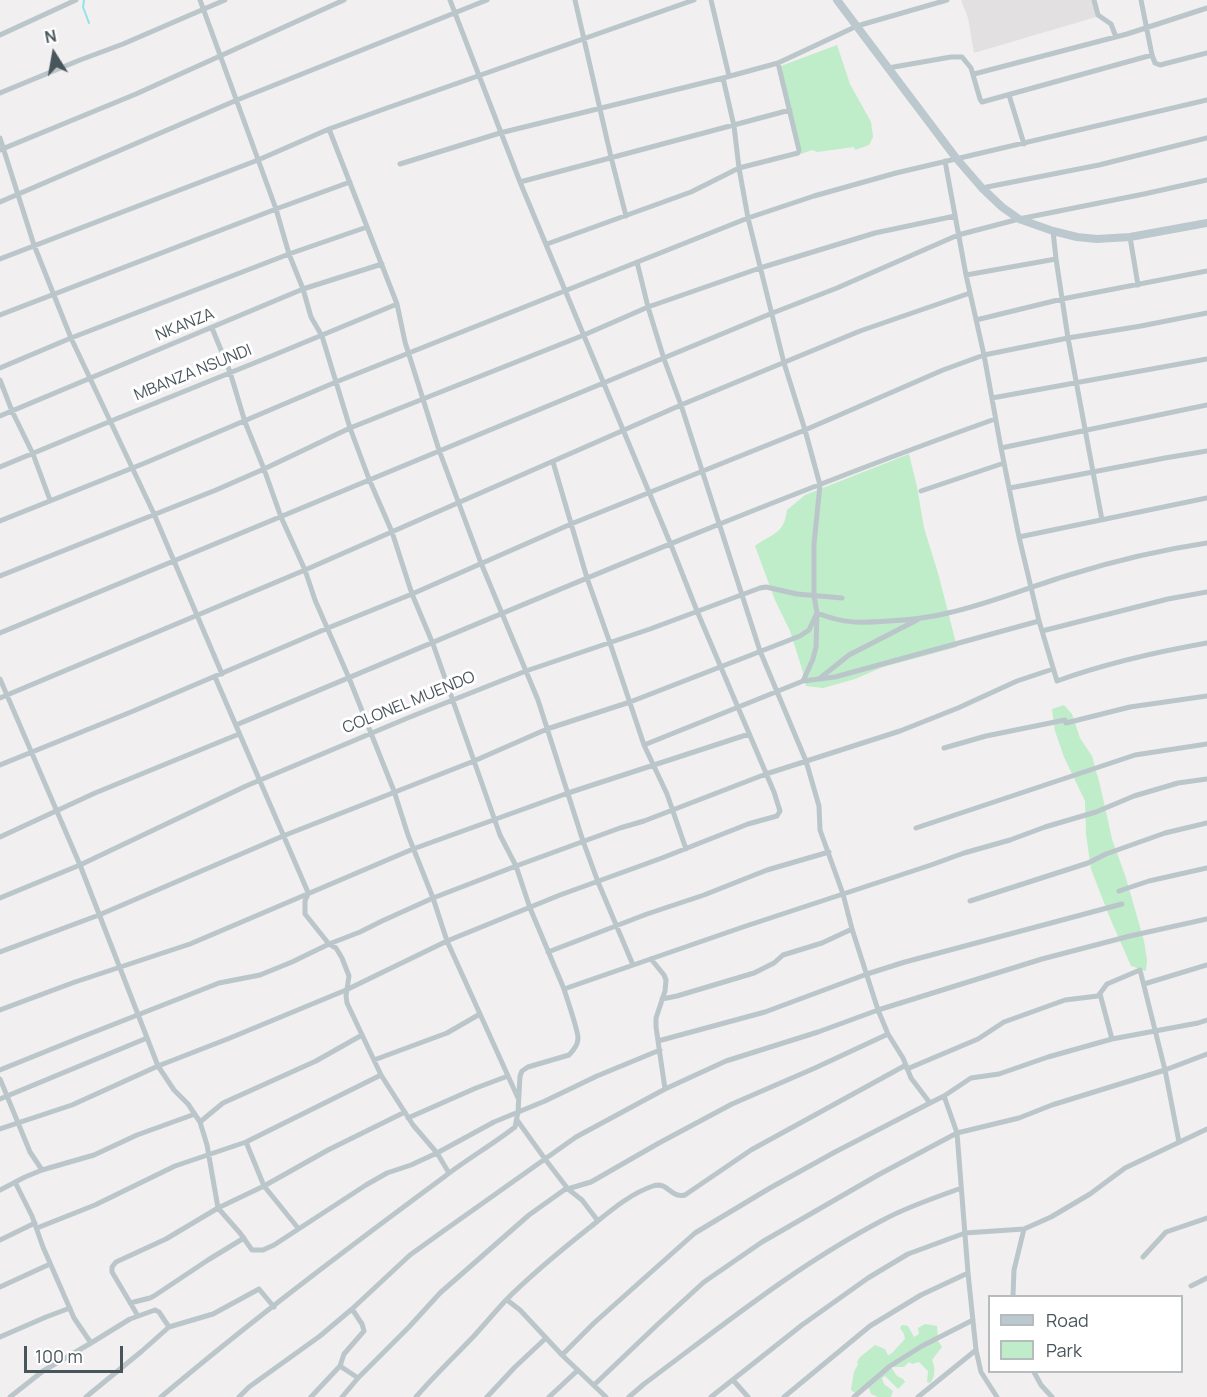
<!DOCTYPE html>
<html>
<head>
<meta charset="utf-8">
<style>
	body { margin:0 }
	#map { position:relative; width:1207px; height:1397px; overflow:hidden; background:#f1efef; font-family:Manrope,sans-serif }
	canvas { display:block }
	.legend { position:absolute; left:988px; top:1295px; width:195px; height:78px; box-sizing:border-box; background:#fff; border:2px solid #b6bbbd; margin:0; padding:8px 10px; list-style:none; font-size:18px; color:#48555b }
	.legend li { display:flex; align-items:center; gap:12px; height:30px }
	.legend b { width:30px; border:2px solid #b6bbbd }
	.north { position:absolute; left:24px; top:24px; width:60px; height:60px; -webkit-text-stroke:4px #fff; paint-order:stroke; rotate:349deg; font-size:16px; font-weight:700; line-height:24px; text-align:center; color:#48555b }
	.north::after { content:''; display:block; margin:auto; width:21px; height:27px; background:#48555b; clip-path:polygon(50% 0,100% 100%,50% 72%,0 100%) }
	.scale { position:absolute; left:24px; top:1346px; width:99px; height:27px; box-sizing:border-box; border:3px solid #48555b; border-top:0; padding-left:8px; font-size:18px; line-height:21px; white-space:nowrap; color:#48555b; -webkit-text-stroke:4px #fff; paint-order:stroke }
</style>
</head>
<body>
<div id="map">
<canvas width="1207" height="1397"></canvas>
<ul class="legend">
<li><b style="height:8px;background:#bbc9cf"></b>Road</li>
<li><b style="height:16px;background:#bfecc9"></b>Park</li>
</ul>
<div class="north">N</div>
<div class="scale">100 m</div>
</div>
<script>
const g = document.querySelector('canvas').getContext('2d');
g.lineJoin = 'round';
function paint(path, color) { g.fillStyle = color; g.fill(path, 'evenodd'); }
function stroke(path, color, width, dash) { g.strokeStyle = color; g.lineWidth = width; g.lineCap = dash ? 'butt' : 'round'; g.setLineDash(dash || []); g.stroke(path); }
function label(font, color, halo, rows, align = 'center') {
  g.font = font + ' Manrope,sans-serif'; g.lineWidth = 6; g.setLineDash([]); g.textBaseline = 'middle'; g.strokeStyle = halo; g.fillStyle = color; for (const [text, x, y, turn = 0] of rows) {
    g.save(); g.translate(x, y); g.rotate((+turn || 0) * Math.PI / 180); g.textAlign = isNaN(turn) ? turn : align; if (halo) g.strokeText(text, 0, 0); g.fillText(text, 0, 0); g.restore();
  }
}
paint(new Path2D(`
	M961,0H1092L1096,17L974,53L968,18Z`), '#e2e0e0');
paint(new Path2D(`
	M837,45L850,84L871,122L873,137L869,145L855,150L854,147L817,152L812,150L801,154L781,66Z
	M909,454L917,487L924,528L938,573L957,647L883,667L855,679L823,688L806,686L802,669L790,631L775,600L755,546C772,533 784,535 787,510L805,495Z
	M1064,705L1072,714L1080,738L1092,756L1100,785L1112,839L1126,878L1144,941L1147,960L1146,971L1131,966L1110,918L1091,869L1086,834L1085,801L1064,757L1055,731L1052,709Z
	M925,1324L937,1326L938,1341L942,1347L932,1360C935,1366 936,1377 930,1383L927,1382L928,1371L919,1362L912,1364L909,1362L904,1367H891L897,1376L903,1379L905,1382L898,1389L885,1376L882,1378L884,1384L893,1391L891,1397H878L871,1394L869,1388L865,1385L857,1393L853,1392L851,1389L854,1372L858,1364L857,1362L860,1357L875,1345L885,1349L888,1355L891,1354L905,1339L904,1334L900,1328L902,1325L908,1326L914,1337L919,1334L918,1328Z`), '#bfecc9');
stroke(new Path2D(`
	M84,0L83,7L89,23`), '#8fe4e7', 2);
stroke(new Path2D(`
	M200,0L276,209L289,254L303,289L311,317L322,336L350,428L369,479L392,532L412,594L433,644L500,835L516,866L530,908L564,989
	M575,0L611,157L626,216
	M711,0L729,76
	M1094,0L1098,15L1111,24L1116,37
	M1141,0L1152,55
	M0,35L76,0
	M888,68L951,57H962L971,68L980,99L982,102L1152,55L1155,63L1160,65L1207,53
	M974,74L1127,34L1207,8
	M0,93L80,60L123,44L225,0
	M1009,95L1024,144
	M329,129L397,304L405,342L439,450L481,563L538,700L583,841L598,882L633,965
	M0,138L34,245L71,338L154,514L222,674
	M0,150L136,94L344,0
	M945,161L966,275L984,355L1001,448L1019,537L1039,621L1057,681C1107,663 1156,652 1207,643
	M400,164L500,133L723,78L778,63L857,26L947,0
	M520,182L790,110
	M982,188L1099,165L1207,138
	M0,202L237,100L487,0
	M1053,231L1056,259L1068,338L1141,326L1207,313
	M1130,237L1138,285
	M547,244L691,192L739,168L798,153L799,150L778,63
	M0,259L258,160L329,129L387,108L694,0
	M637,262L648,307L664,359L681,405L760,651L806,761L819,806L820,830L843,894L852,929L878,1010L888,1034L903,1058L911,1078L930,1103L944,1096L971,1078L999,1074L1048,1057L1112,1039L1198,1023L1207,1020
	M966,275L1056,259
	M0,315L276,209L350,182
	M976,320L1062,299L1207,271
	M212,328L230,372L245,422L264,469L281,517L305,570L315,600L349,678L394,791L408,835L433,898L447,941L518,1098
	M0,368L71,338L289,254L367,227
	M0,380L12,411L33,454L50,500
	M992,398L1207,359
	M0,416L303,289L382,264
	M1001,448L1207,405
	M553,462L587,578L610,643L644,745L667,794L686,849
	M0,467L111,421L274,355L397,304
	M1010,488L1165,458L1207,451
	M921,491L1004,463
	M0,521L145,463L336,382L748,218L814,196L896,173L1207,100
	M1019,537L1207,498
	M0,576L216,490L264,469L350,428L584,335L648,307L760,268L875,233L955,216
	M1042,631L1168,599L1207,592
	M0,633L770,314L837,288L958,235L1019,219L1144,194L1207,180
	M215,677L307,890L308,894L305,901V914L329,944L336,948L342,958L349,976L346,996L347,1003L381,1075L413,1125L437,1153L449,1173
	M0,679L80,865L158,1066L174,1090L188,1104L200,1122L207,1145L218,1208L240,1233L252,1250H263L274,1245L366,1185L387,1173L411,1165L437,1153L494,1122L545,1101L597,1076L660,1050
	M819,679L835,677L1039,621
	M803,681L819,679L849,655L917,620
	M0,698L305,570L681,405L860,331L970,293
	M1066,723L1130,707L1207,696
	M236,725C488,620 738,511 995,419
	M644,745L803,681L813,659L816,647L817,613L814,596V544L820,485L805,430L784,363L748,218L739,168L734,126L723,78
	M944,748L986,736L1065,720
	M0,765L131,712L328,628L412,594L571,524L805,430L943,370L984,355L1068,338L1102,520
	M916,828L1135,755L1207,744
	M0,837L95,793L239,734
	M1119,891L1149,881L1207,868
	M0,898L80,865L246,786L410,717L526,671L650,629L760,588L766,587L797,594L842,598
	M970,901L1088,863L1106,854L1165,833L1207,823
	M0,952L99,915L283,836L474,761L547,729L630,702L800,636L809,630L817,613C845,624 860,623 889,621C908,620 928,618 948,613C989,604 1029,587 1069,575C1114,561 1160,550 1207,543
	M548,952L647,914L704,895L767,870L829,852
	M651,959L664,975L666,980L665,991L656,1018V1027L665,1089
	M1144,984L1207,965
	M1100,994L1112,1039
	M662,999L677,996L754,973L774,963L783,955L822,943L852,929
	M0,1010L75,982L190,944L413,849L568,793L749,734
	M658,1041L765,1012L867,974L905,962L1122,904
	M374,1060L447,1033L480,1014
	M907,1069L978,1039L1004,1022L1065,1000L1098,996L1107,984L1140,970L1165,1070L1179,1142
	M0,1070L79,1038L219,983L260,975L292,962L329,944L360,932L382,921L433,898L516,866L620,828L644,821L766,774L900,731L958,708L1017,681L1053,669
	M0,1079L30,1152L42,1170L94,1155L137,1135L195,1114
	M944,1096L957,1133L968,1273L976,1350L981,1372L997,1397
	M0,1099L147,1038
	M408,1118L476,1088L508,1076
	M517,1120L545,1159L568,1189L582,1200L598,1221
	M200,1122L223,1103L316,1061L362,1035
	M0,1129L72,1105L158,1066L230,1038L346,990L447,941L560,895L662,858L748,824L777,816L780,811L774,792L697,611L671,545L520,182L450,0
	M246,1142L264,1186L298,1228
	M15,1182L32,1216L43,1247L74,1318L91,1343L130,1319L155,1310L159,1312L169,1327
	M0,1190L25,1177L42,1170
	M37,1228L95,1205L175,1166L246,1142L381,1075
	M0,1240L35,1223
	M1143,1257L1166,1232L1207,1218
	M1191,1286L1207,1278
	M0,1287L50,1264
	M1013,1296L1014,1270L1024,1229
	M507,1300L520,1310L562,1355L606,1397
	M130,1303L150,1298L154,1296L208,1260L244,1238
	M138,1316L112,1272V1267L116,1262L166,1239L218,1208L264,1186L328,1150L405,1112
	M0,1337L46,1317L70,1308
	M562,1355L594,1323L695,1233L770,1188L835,1152L930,1103
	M340,1366L358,1378
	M1034,1372L1041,1385L1052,1397
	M733,1380L748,1397
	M594,1385L657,1325L704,1282L762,1242L878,1175L957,1133L1019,1118L1052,1105L1165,1070L1207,1054
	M10,1397L43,1371L91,1343
	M86,1397L142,1351L169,1327L213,1314L259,1289L274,1307
	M161,1397C252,1320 348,1248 444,1177C467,1159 492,1145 515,1127L518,1112L520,1076L522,1071L528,1067L569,1055C573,1051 578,1044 578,1038C578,1030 567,999 564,989L743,927L931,865L964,853L1010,840L1045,827L1096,812L1134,796L1178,783L1207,779
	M239,1397L249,1387L320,1336L352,1309L410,1255L442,1232L576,1137L665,1089L726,1061L818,1032L878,1010L1042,959L1130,936L1207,919
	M311,1397L340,1366L344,1354L364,1331L362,1324L352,1309
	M342,1397L358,1378L409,1327L440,1293L529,1215L564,1190L591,1182L659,1143L732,1104L815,1068L888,1034
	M416,1397C434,1376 454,1357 473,1337C484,1325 495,1312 506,1300C532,1274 560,1251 589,1228C608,1213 629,1194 653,1186C668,1181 671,1199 685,1195L751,1150L906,1065
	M487,1397L515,1367L546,1338
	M549,1397L578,1370
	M629,1397L644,1384C722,1326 798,1264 885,1219C909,1206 935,1198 961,1188
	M711,1397L802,1325L868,1278L908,1254L965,1233L1024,1229L1051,1217L1090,1194L1125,1168L1207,1129
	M784,1397L870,1326L921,1295L968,1273
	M854,1397L890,1366L922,1346L973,1320
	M918,1397L976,1350`), '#bbc6cb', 5);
stroke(new Path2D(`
	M837,0L956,158L982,188L1002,207L1019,219L1053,231L1077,237L1097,239L1130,237L1207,223`), '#bbc9cf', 8);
label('16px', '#48555b', '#fff', [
	["NKANZA",185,325,-22],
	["MBANZA NSUNDI",193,373,-22],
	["COLONEL MUENDO",409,703,-22]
]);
</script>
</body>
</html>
